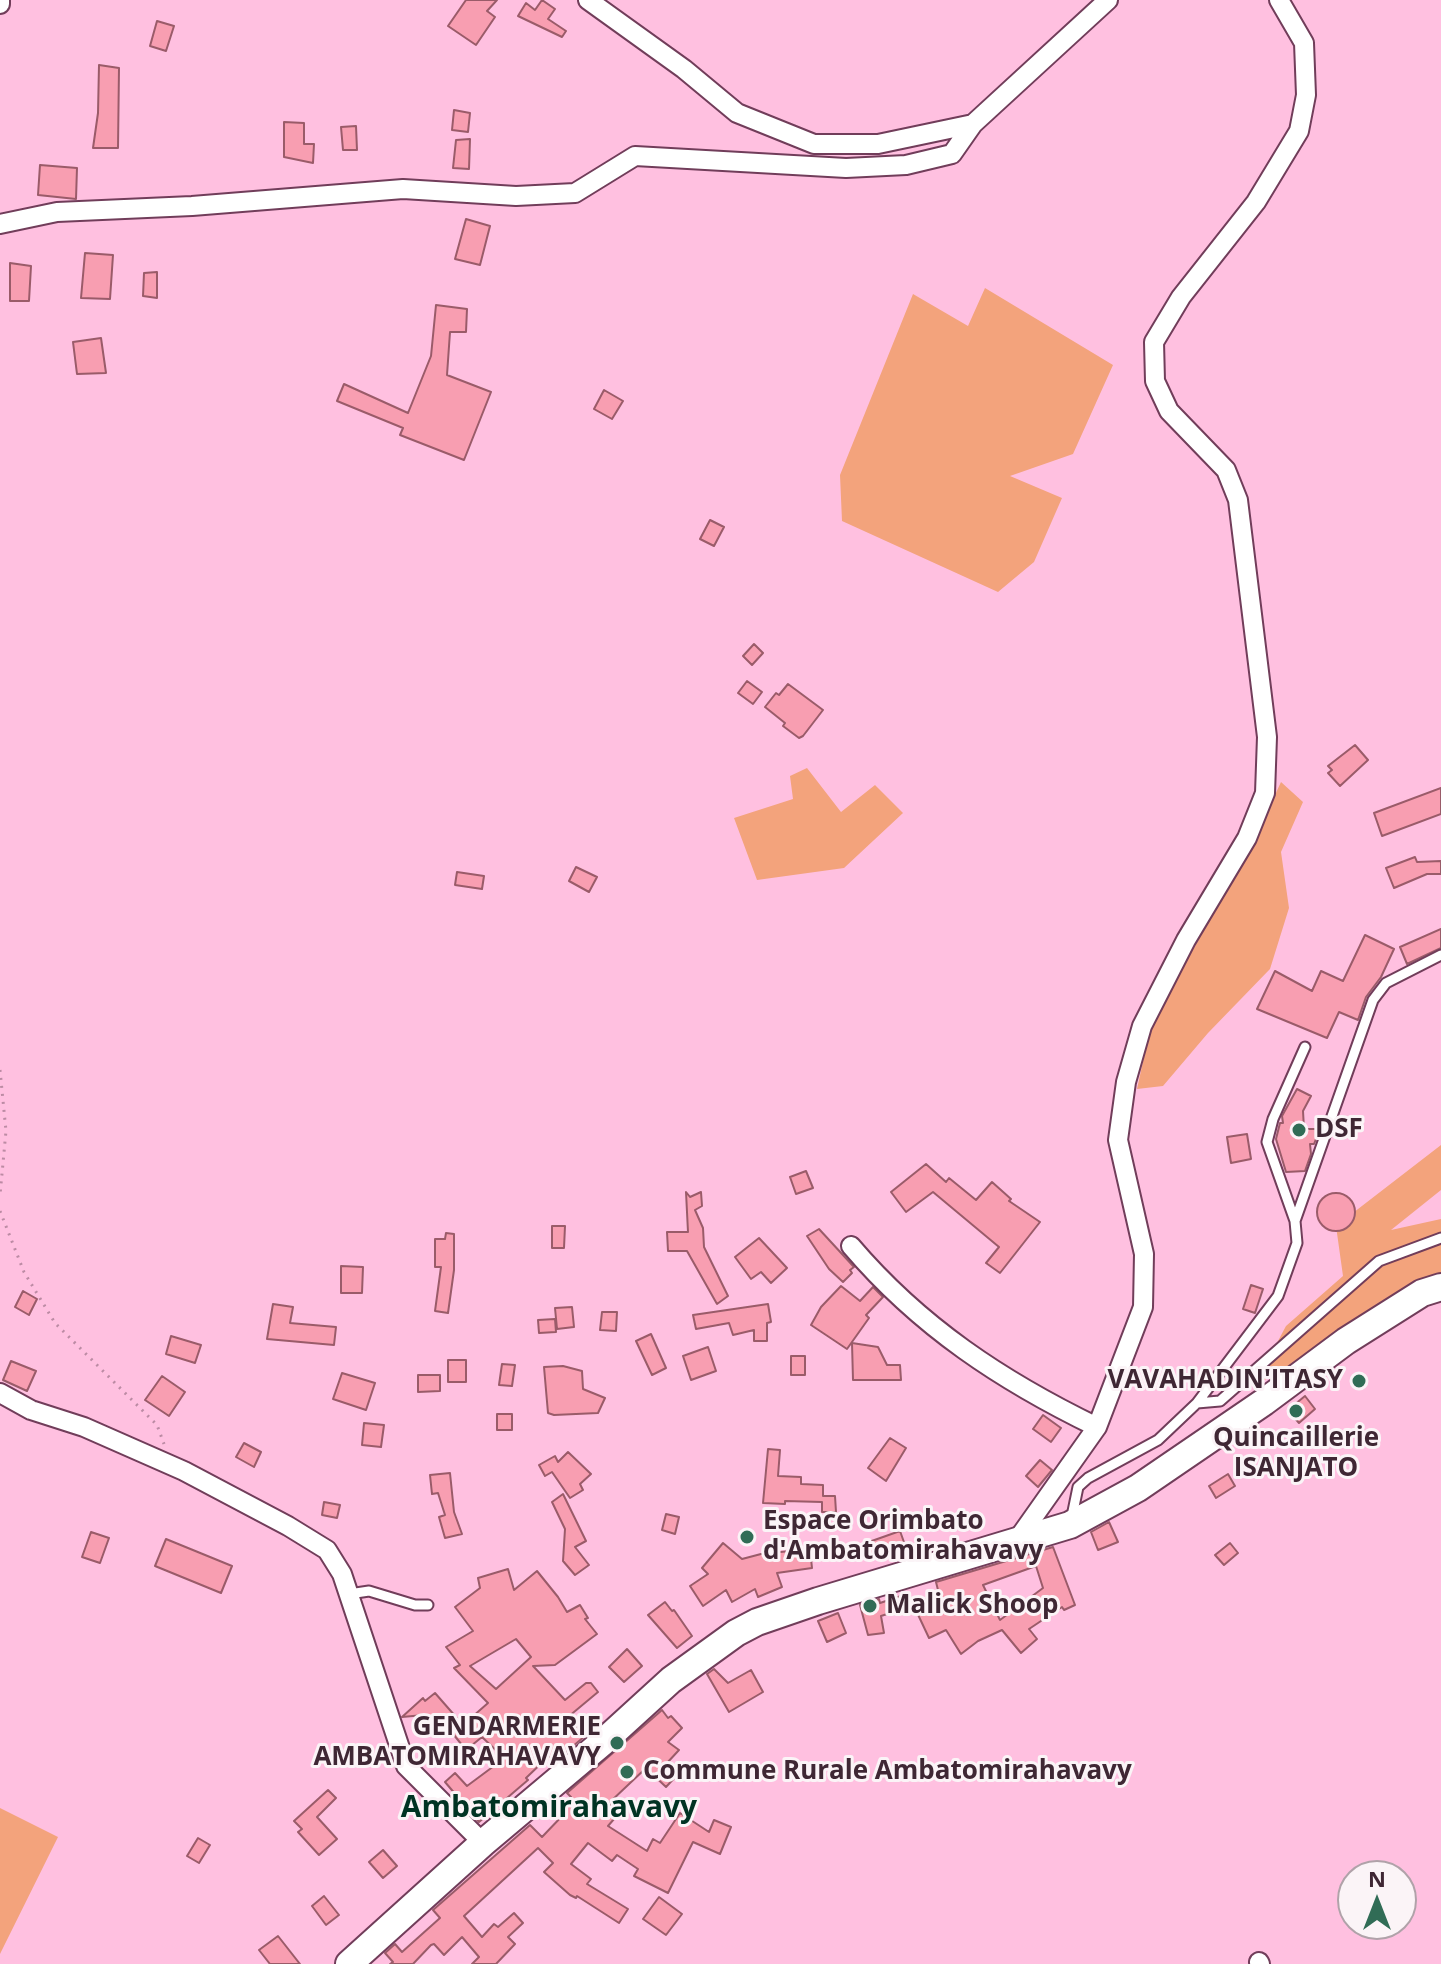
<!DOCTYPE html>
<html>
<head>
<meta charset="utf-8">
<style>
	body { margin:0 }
	#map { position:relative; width:1441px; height:1964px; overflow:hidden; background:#ffc0e0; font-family:"Open Sans",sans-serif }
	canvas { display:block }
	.north { position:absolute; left:1337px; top:1860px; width:80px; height:80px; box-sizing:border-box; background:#fbf4f7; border:2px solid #b0a2a9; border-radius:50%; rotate:0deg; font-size:22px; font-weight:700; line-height:32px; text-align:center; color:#3f2734 }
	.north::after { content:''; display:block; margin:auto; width:28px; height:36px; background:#316c56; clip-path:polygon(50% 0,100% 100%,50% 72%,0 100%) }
</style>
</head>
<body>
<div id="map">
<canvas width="1441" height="1964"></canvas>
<div class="north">N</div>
</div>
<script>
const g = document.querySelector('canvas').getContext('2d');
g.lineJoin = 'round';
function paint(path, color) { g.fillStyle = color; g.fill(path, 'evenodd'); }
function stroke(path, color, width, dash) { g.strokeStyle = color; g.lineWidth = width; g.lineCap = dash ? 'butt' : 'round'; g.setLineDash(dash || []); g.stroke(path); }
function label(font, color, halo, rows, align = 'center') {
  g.font = font + ' "Open Sans",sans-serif'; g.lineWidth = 6; g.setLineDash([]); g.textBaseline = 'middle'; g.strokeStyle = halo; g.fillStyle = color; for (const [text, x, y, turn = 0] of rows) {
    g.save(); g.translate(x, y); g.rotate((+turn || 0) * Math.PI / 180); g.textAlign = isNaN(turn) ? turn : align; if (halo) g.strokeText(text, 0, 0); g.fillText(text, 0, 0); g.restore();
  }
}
paint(new Path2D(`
	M985,288L1113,365L1073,454L1010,476L1062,498L1034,562L998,592L842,521L840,475L913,294L968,326Z
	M807,768L841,812L875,785L903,813L844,868L757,880L734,818L793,799L790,776Z
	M1281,782L1303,802L1281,852L1289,908L1270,969L1208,1033L1163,1086L1137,1089L1151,1025L1255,838Z
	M1441,1145V1190L1391,1230L1441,1219V1277L1254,1386L1286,1326L1343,1276L1336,1226Z
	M0,1808L58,1837L0,1954Z`), '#f3a37c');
const building = new Path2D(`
	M466,0H497L487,11L495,17L476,45L448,26Z
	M542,0L555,9L548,19L566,31L562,37L518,16L526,3L535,10Z
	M157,21L174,26L166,51L150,46Z
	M99,65L119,68L118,148H93L98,113Z
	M454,110L470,113L468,132L452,130Z
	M284,122L304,123V144H314L313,163L284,157Z
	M356,126L357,150H343L341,127Z
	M470,139L469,169L453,168L456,140Z
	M40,165L77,168L76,199L38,195Z
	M466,219L490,226L480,265L455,259Z
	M85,253L113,255L110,299L81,298Z
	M10,263L31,266L29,301H10Z
	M157,272V298L143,296L144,273Z
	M436,305L467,309L466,332H450L447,375L491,392L464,460L400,435L403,428L337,401L344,384L408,413L431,356Z
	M101,338L106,373L77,374L73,342Z
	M604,390L623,401L612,419L594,409Z
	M710,520L724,527L714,546L700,539Z
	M754,644L763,653L752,665L743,656Z
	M747,681L762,692L753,704L738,693Z
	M788,684L823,710L803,736L799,738L783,726L785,723L765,707L776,693L779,695Z
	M1355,745L1368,760L1340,786L1328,773L1332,770L1328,766Z
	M1441,788V814L1382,836L1374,813Z
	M1415,857L1417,862L1441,861V874H1427L1394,888L1386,868Z
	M576,867L597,877L589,892L569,881Z
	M457,872L484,876L482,889L455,885Z
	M1441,929V948L1407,964L1400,947Z
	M1365,935L1394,949L1381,977L1366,997L1358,1020L1339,1012L1327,1038L1257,1009L1275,971L1312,991L1321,971L1343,981Z
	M1297,1089L1311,1096L1303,1111L1304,1129H1320L1314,1144H1310L1311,1154L1305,1171L1286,1172L1276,1139L1280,1123H1283L1282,1116Z
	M1247,1134L1251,1159L1231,1163L1227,1137Z
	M926,1164L946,1182L949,1178L976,1200L992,1182L1011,1199L1009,1201L1040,1222L1000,1273L986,1263L999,1247L933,1192L906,1212L891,1192Z
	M806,1171L813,1188L796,1194L790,1177Z
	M686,1192L690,1197L701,1192L702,1206L695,1210L703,1228L704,1247L728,1296L717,1304L687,1251H668L667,1232H688Z
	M1317 1212a19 19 0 1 1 38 0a19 19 0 1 1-38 0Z
	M552,1226H565L564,1248H552Z
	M819,1229L854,1267L850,1270L852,1273L843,1282L829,1269L807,1236Z
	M446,1233L454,1234V1270L448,1313L435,1311L441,1267H435V1239H445Z
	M759,1238L787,1268L771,1283L761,1272L751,1279L735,1257Z
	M341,1266L363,1267L362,1293H341Z
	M1251,1285L1263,1289L1255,1313L1243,1309Z
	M841,1286L860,1301L873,1287L883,1297L866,1315L869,1318L847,1349L811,1325L821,1307Z
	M23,1291L37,1299L29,1315L15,1307Z
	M273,1304L293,1307L290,1323L336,1327L334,1345L267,1339Z
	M768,1304L771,1322L767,1323V1341H754V1330L733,1335L729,1323L696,1329L693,1315Z
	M572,1307L574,1327L557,1329L555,1308Z
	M602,1312H617L616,1331L600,1330Z
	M555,1319L556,1332L539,1333L538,1320Z
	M651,1334L666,1368L652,1375L636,1341Z
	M171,1336L201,1345L195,1363L166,1354Z
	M852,1343L878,1347L887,1365H900L901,1380H853Z
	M708,1347L716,1371L691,1380L683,1356Z
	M791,1356H805V1375H791Z
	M448,1360H466V1382H448Z
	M11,1361L36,1371L27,1391L3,1380Z
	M502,1364L515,1365L512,1386L499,1385Z
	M563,1366L582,1371L583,1389L605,1398L598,1413L554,1415L548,1413L544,1367Z
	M342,1373L375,1383L366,1410L333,1399Z
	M418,1375H440V1391L418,1392Z
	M162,1376L185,1392L169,1416L145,1400Z
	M1305,1396L1315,1409L1299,1423L1288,1410Z
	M497,1414H512V1430H497Z
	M1043,1415L1061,1428L1051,1442L1033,1429Z
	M364,1423L384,1425L381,1447L362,1445Z
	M890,1438L906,1448L886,1481L868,1468Z
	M244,1443L261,1452L254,1467L236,1457Z
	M768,1449L780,1450L778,1476L801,1477V1484L823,1485V1496H835L836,1512H822V1502L785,1501V1504L763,1503Z
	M568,1452L591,1474L580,1484L583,1490L570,1498L552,1472L545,1476L539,1465L555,1456L558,1462Z
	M1040,1460L1052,1470L1038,1487L1026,1476Z
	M450,1473L454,1512L462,1534L445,1538L439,1517L445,1515L438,1493L432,1494L430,1475Z
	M1228,1474L1235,1486L1216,1498L1209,1486Z
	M563,1494L586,1541L575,1547L589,1565L575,1575L563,1561L565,1529L552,1502Z
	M324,1502L340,1505L337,1518L322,1515Z
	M666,1514L679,1517L675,1534L662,1530Z
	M1109,1522L1118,1542L1098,1550L1091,1532Z
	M900,1531L905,1545L887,1552L888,1556L872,1559L866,1543Z
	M91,1532L109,1538L100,1563L82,1557Z
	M166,1539L232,1566L221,1593L155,1566Z
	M723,1543L742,1559L761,1554L810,1549L812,1568L777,1573L782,1587L758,1597L755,1589L732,1602L726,1590L703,1606L690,1586L708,1574L702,1568Z
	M1230,1543L1238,1553L1224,1565L1215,1555Z
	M1053,1547L1075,1605L1064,1610L1062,1607L1029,1629L1037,1639L1021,1653L1002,1630L978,1641L961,1654L946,1630L929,1638L913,1604L939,1594L936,1582ZM1036,1566L1043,1588L1000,1620L983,1585Z
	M508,1569L514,1590L537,1571L558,1597L567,1612L580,1605L588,1618L585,1619L597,1634L555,1665L533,1666L565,1700L586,1683H591L598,1692L568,1717L585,1736L559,1758L557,1756L553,1760L549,1756L526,1778L528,1780L479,1822L445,1782L455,1773L467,1786L502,1760V1756L482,1737L466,1750L437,1714L429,1721L424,1715L402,1717L423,1698L425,1701L435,1693L463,1725L488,1703L454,1668L460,1665L446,1647L473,1631L455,1607L480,1588L478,1578ZM516,1639L531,1657L496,1689L470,1666Z
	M901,1596L906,1608L881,1616L884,1633L868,1635L860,1605L879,1599L880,1603Z
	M665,1602L672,1611L674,1610L692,1636L677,1648L648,1615Z
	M838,1613L846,1633L827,1642L818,1621Z
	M627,1649L642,1666L624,1682L609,1667Z
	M714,1669L728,1683L751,1670L763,1692L729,1712L707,1674Z
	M662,1710L668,1718L671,1716L682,1728L668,1742L679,1750L667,1763L679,1773L666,1787L646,1768L609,1803L620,1812L608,1826L647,1851L653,1839L660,1843L680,1813L709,1832L714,1820L731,1827L720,1854L693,1842L668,1893L634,1876L638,1869L617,1855L612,1861L588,1843L571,1864L591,1879L587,1884L628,1909L619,1923L577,1896L576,1898L570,1895L544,1872L553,1863L538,1848L464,1916L482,1937L494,1924L498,1927L514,1913L523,1923L508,1937L515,1944L496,1964H472L479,1957L462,1937L444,1955L434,1944L431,1945L413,1964H390L393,1962L385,1953L395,1944L402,1952L440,1918L433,1910L530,1825L542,1837L564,1814L559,1809L571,1797L567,1793Z
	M328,1790L336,1798L317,1817L337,1839L319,1855L298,1832L302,1829L294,1821Z
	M198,1838L210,1845L199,1863L187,1856Z
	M383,1850L397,1866L383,1878L369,1862Z
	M324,1896L339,1915L326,1925L312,1906Z
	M659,1897L682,1914L666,1935L643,1919Z
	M278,1936L300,1964H270L259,1950Z`);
paint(building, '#f89eb1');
stroke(building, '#9a5b69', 2);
const lane = new Path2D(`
	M1295,1221L1373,1000L1386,983L1441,955
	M1197,1403L1220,1401L1379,1261L1441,1238
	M1071,1521L1078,1487L1088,1478L1158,1440L1197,1403L1278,1296L1297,1243L1295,1221L1267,1142L1273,1119L1305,1047
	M349,1594L369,1591L415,1605H428`);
const street = new Path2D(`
	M588,0L684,69L737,113L814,144H878L973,124
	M0,4V0
	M0,224L57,212L192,206L403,189L516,196L575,193L635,156L846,168L906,165L952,154L973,124L1108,0
	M851,1246C920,1327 1002,1381 1097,1427
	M0,1393L31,1410L84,1427L184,1471L288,1526L327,1550L342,1574L406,1766L483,1843
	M1015,1543L1097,1427L1143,1307L1144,1254L1118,1140L1126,1082L1142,1026L1186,940L1247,838L1265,793L1267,737L1238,500L1226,470L1169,411L1155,381L1154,342L1181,297L1256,202L1299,131L1306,95L1304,43L1279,0
	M1259,1962L1260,1964`);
const secondary = new Path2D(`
	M349,1964L483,1843L603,1742L671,1680L736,1633L757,1622L818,1601L1070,1525L1138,1488L1264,1402L1346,1341L1422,1293L1441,1287`);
stroke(lane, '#713d5a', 13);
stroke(street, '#713d5a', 22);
stroke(secondary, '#713d5a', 30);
stroke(new Path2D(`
	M0,1070L6,1131L0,1195
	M0,1211L24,1272L55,1323L157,1425L164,1444`), '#bc8ba4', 3, [2, 6]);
stroke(lane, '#fff', 9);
stroke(street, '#fff', 18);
stroke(secondary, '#fff', 26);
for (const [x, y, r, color] of [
	[1299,1130,8,"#316c56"],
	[1359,1381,8,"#316c56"],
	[1296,1411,8,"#316c56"],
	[747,1537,8,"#316c56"],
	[870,1606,8,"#316c56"],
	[617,1743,8,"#316c56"],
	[627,1772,8,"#316c56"]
]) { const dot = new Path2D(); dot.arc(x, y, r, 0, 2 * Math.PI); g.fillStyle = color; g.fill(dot); stroke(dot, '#fbf4f7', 3); }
label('bold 26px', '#3f2734', '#fbf4f7', [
	["DSF",1315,1130],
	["VAVAHADIN'ITASY",1343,1381,"right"],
	["Quincaillerie",1296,1439,"center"],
	["ISANJATO",1296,1469,"center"],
	["Espace Orimbato",763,1522],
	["d'Ambatomirahavavy",763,1552],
	["Malick Shoop",886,1606],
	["GENDARMERIE",601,1728,"right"],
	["AMBATOMIRAHAVAVY",601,1758,"right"],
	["Commune Rurale Ambatomirahavavy",643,1772]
], 'left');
label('bold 30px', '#003323', '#fbf4f7', [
	["Ambatomirahavavy",549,1808]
]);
</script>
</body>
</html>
